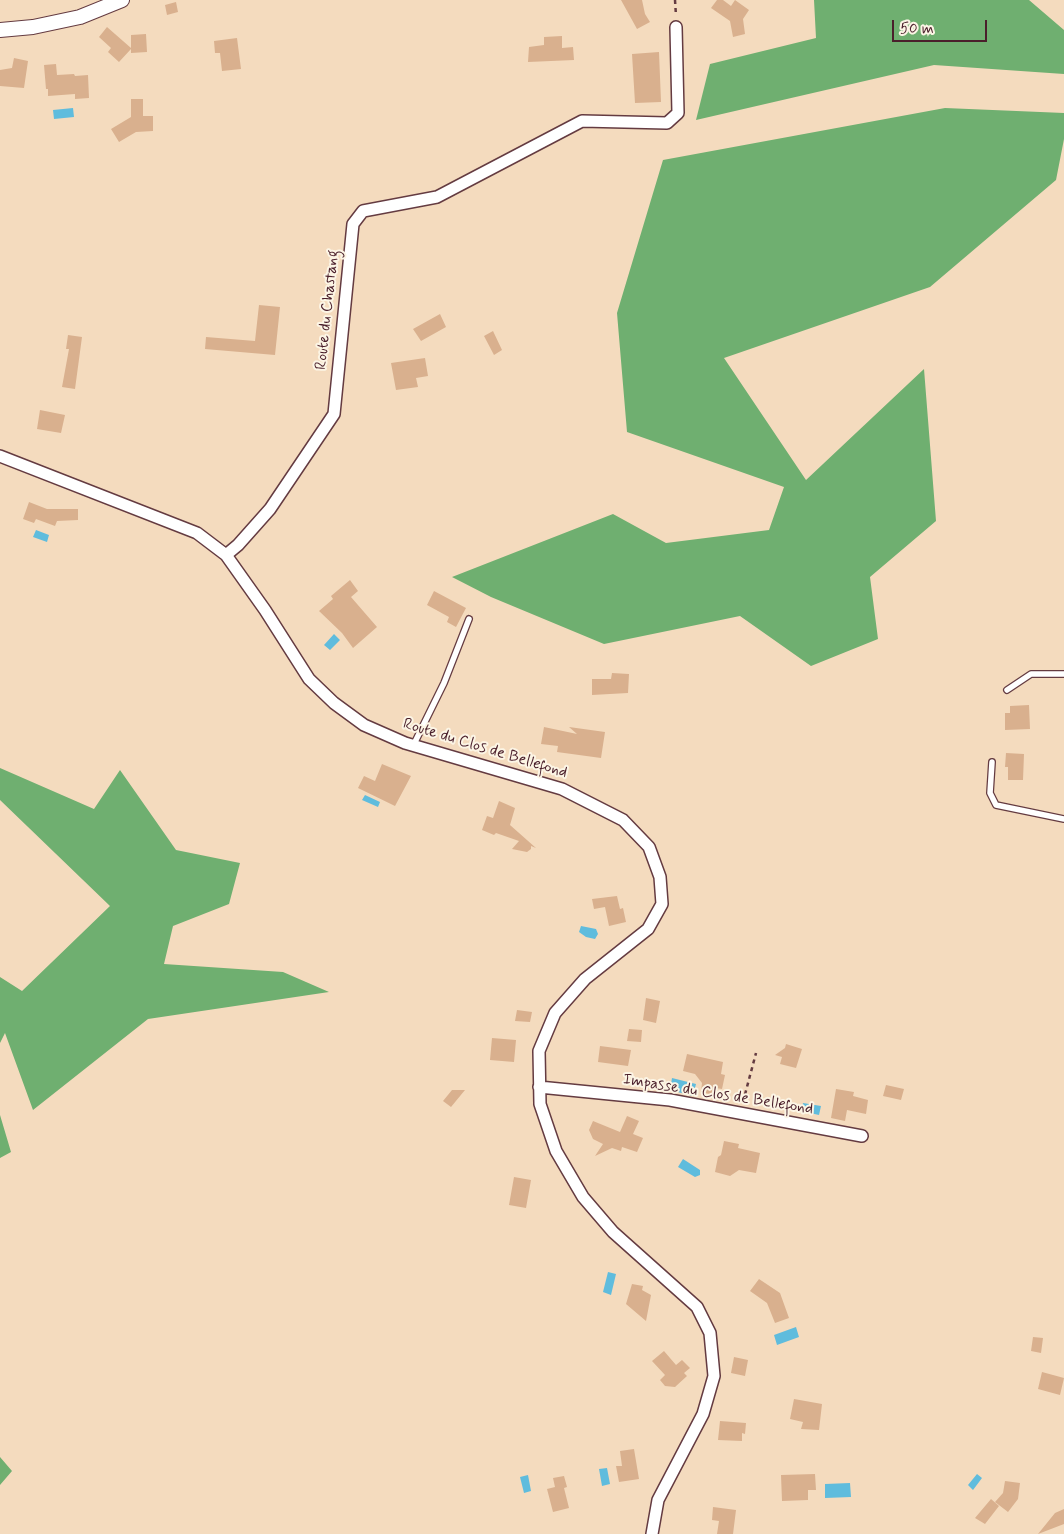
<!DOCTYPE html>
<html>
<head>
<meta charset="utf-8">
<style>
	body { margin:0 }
	#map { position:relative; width:1064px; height:1534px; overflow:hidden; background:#f4dbbe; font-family:Mynerve,sans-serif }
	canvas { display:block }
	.scale { position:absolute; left:892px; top:20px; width:95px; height:22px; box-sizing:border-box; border:2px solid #4a1f2b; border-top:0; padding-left:6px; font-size:15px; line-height:18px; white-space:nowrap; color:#4a1f2b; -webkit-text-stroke:4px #fcf5e5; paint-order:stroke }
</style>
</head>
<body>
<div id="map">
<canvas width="1064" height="1534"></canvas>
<div class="scale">50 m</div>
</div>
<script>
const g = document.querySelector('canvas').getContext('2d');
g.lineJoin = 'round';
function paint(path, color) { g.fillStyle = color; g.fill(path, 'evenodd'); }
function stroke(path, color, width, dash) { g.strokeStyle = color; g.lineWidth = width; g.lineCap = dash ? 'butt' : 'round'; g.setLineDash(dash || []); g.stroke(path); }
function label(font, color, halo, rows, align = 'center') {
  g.font = font + ' Mynerve,sans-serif'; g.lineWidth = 4; g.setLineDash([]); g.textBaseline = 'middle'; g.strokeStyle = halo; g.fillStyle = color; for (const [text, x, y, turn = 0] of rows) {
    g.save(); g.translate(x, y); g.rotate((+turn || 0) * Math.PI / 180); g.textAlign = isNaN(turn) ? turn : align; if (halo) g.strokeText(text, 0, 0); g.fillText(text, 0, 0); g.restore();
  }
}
paint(new Path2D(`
	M814,0H1029L1064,30V74L934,65L696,120L710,64L816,38Z
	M945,108L1064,113V139L1056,180L930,287L724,358L806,480L924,369L936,521L870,577L878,639L811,666L740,616L604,644L491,597L452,577L613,514L666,543L769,530L784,487L627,432L617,313L663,160Z
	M0,768L94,809L120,770L176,850L240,863L229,904L173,926L164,964L283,972L329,992L148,1019L33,1110L5,1033L0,1043V977L22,991L110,906L0,800Z
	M0,1115L11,1152L0,1158Z
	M0,1457L12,1471L0,1485Z`), '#6faf70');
paint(new Path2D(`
	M73,108L74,117L54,119L53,110Z
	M36,530L49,535L47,542L33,537Z
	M334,634L340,640L330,650L324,645Z
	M365,795L380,802L378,807L362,800Z
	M581,926L596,929L598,934L595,939L586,937L579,932Z
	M672,1078L696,1084L693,1096L670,1090Z
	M803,1103L821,1106L819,1115L801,1111Z
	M683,1159L700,1170V1175L695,1177L678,1167Z
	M608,1272L616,1274L611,1295L603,1292Z
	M796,1327L799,1337L777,1345L774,1335Z
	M607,1468L610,1484L602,1486L599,1469Z
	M977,1474L982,1478L973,1490L968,1485Z
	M528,1475L531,1491L524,1493L520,1477Z
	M850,1483L851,1497L825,1498V1484Z`), '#5fbcdd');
paint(new Path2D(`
	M621,0H642L645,14L650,22L637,29Z
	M717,0H723L731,6L735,0L749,10L743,19L745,34L733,37L730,21L711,8Z
	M176,2L178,12L167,15L165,5Z
	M107,27L131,48V35L146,34L147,52L131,53V49L119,62L108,52L111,48L99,37Z
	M562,36V48L573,47L574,60L528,62L529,47L544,45V37Z
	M237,38L241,69L222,71L220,53H215L214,41Z
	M659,52L661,102L635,103L632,54Z
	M14,58L28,61L24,88L0,86V70L12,68Z
	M56,64L57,75L74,74L75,76L88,75L89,98L75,99V94L48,96V89H46L44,65Z
	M131,99H143V116H153V131L136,132L119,142L111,129L131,117Z
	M259,305L280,307L275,355L205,349L206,337L255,341Z
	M440,314L446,327L421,341L413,329Z
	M493,331L502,350L494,355L484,336Z
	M68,335L82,337L75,389L62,387L69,349H66Z
	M425,358L428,376L416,378L418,387L396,390L391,363Z
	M40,410L65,415L61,433L37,429Z
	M29,502L47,509H78V520L57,521L55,526L36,519L34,523L23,519Z
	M350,580L358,591L351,597L377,627L353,648L342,633L319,611L333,599L331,596Z
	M434,591L466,608L456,627L447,622L449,617L427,605Z
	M612,673L629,674L628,693L592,695V679H611Z
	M1029,705L1030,729L1005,730V713H1010V706Z
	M544,727L577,734L569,727L605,732L601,758L557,752L558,746L541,744Z
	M1006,753L1024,754L1023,780H1008V767H1005Z
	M382,764L411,776L395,806L358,788L364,776L375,781Z
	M499,801L515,808L510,825L536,848L531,846V849L527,852L512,849L519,841L496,833L494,835L482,830L487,816L493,818Z
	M617,896L620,909L623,908L626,922L609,926L605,907L594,909L592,899Z
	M646,998L660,1001L656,1023L643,1020Z
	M517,1010L532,1012L530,1022L515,1021Z
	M629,1029L642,1030L641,1042L627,1041Z
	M492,1038L516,1040L514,1062L490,1060Z
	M786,1044L802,1049L796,1068L780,1064L782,1057L775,1055L785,1048Z
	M600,1046L631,1050L628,1066L598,1062Z
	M687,1054L723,1062L721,1074L725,1075L722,1089L716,1088L714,1095L701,1092L702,1083L695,1074L683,1071Z
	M886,1085L904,1089L901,1100L883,1096Z
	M836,1089L854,1092L853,1096L868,1100L866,1114L847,1110L845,1121L831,1118Z
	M452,1090H465L451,1107L443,1101Z
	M627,1116L639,1121L633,1134L643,1138L637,1152L622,1147L621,1151L612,1148L595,1156L603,1144L593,1139L589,1130L593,1121L620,1132Z
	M724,1141L739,1144L738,1148L760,1153L756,1173L739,1170L730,1176L715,1172L718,1157L721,1155Z
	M514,1177L531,1180L526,1208L509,1205Z
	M759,1279L780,1293L789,1318L775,1323L767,1303L750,1291Z
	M632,1284L643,1286L642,1290L651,1295L646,1321L626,1304Z
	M1033,1337L1043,1338L1041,1353L1031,1351Z
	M664,1351L676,1365L682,1360L690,1368L684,1373L687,1376L675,1387L665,1386L660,1380L665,1375L652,1361Z
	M734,1357L748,1360L745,1376L731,1373Z
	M1042,1372L1064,1378L1060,1395L1038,1389Z
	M794,1399L822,1404L819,1430L801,1429L803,1422L790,1419Z
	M720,1421L746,1423L745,1434L742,1433V1441L718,1440Z
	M634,1449L639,1479L619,1482L616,1466H622L620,1451Z
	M815,1474L816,1490H808V1500L782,1501L781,1475Z
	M564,1476L567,1487L564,1488L569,1508L553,1512L547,1489L555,1487L553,1478Z
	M1005,1481L1020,1483L1018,1499L1008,1512L995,1502L1003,1493Z
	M991,1499L999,1506L985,1524L975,1518Z
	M713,1507L736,1510L733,1534H717L719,1521L712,1520Z
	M1064,1509V1524L1038,1534L1055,1513Z`), '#d9b08e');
const service = new Path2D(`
	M1007,690L1031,674H1064
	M413,746L444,683L469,619
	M992,762L990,793L996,805L1064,819`);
const minor = new Path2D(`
	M0,456L197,533L226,555L265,610L309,679L334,703L364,725L405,743L562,789L623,820L649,847L660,877L662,904L648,929L585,979L555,1013L539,1051L540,1104L556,1151L583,1197L613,1232L697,1307L710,1333L714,1376L703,1414L658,1500L652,1534
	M226,555L238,545L270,509L334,414L353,224L363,211L437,197L582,121L667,123L678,113L676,27
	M539,1087L670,1100L862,1136`);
const tertiary = new Path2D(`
	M0,30L33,27L80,17L122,0`);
stroke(service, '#643b41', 8);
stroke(minor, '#643b41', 14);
stroke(tertiary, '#643b41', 16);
stroke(new Path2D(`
	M675,0L676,16
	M743,1102L756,1053`), '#643b41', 2.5, [4, 4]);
stroke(service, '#fff', 5.5);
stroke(minor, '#fff', 11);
stroke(tertiary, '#fff', 14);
label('16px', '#4a1f2b', '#fcf5e5', [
	["Route du Chastang",328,310,-84],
	["Route du Clos de Bellefond",485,749,17],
	["Impasse du Clos de Bellefond",718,1095,9]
]);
</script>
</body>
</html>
